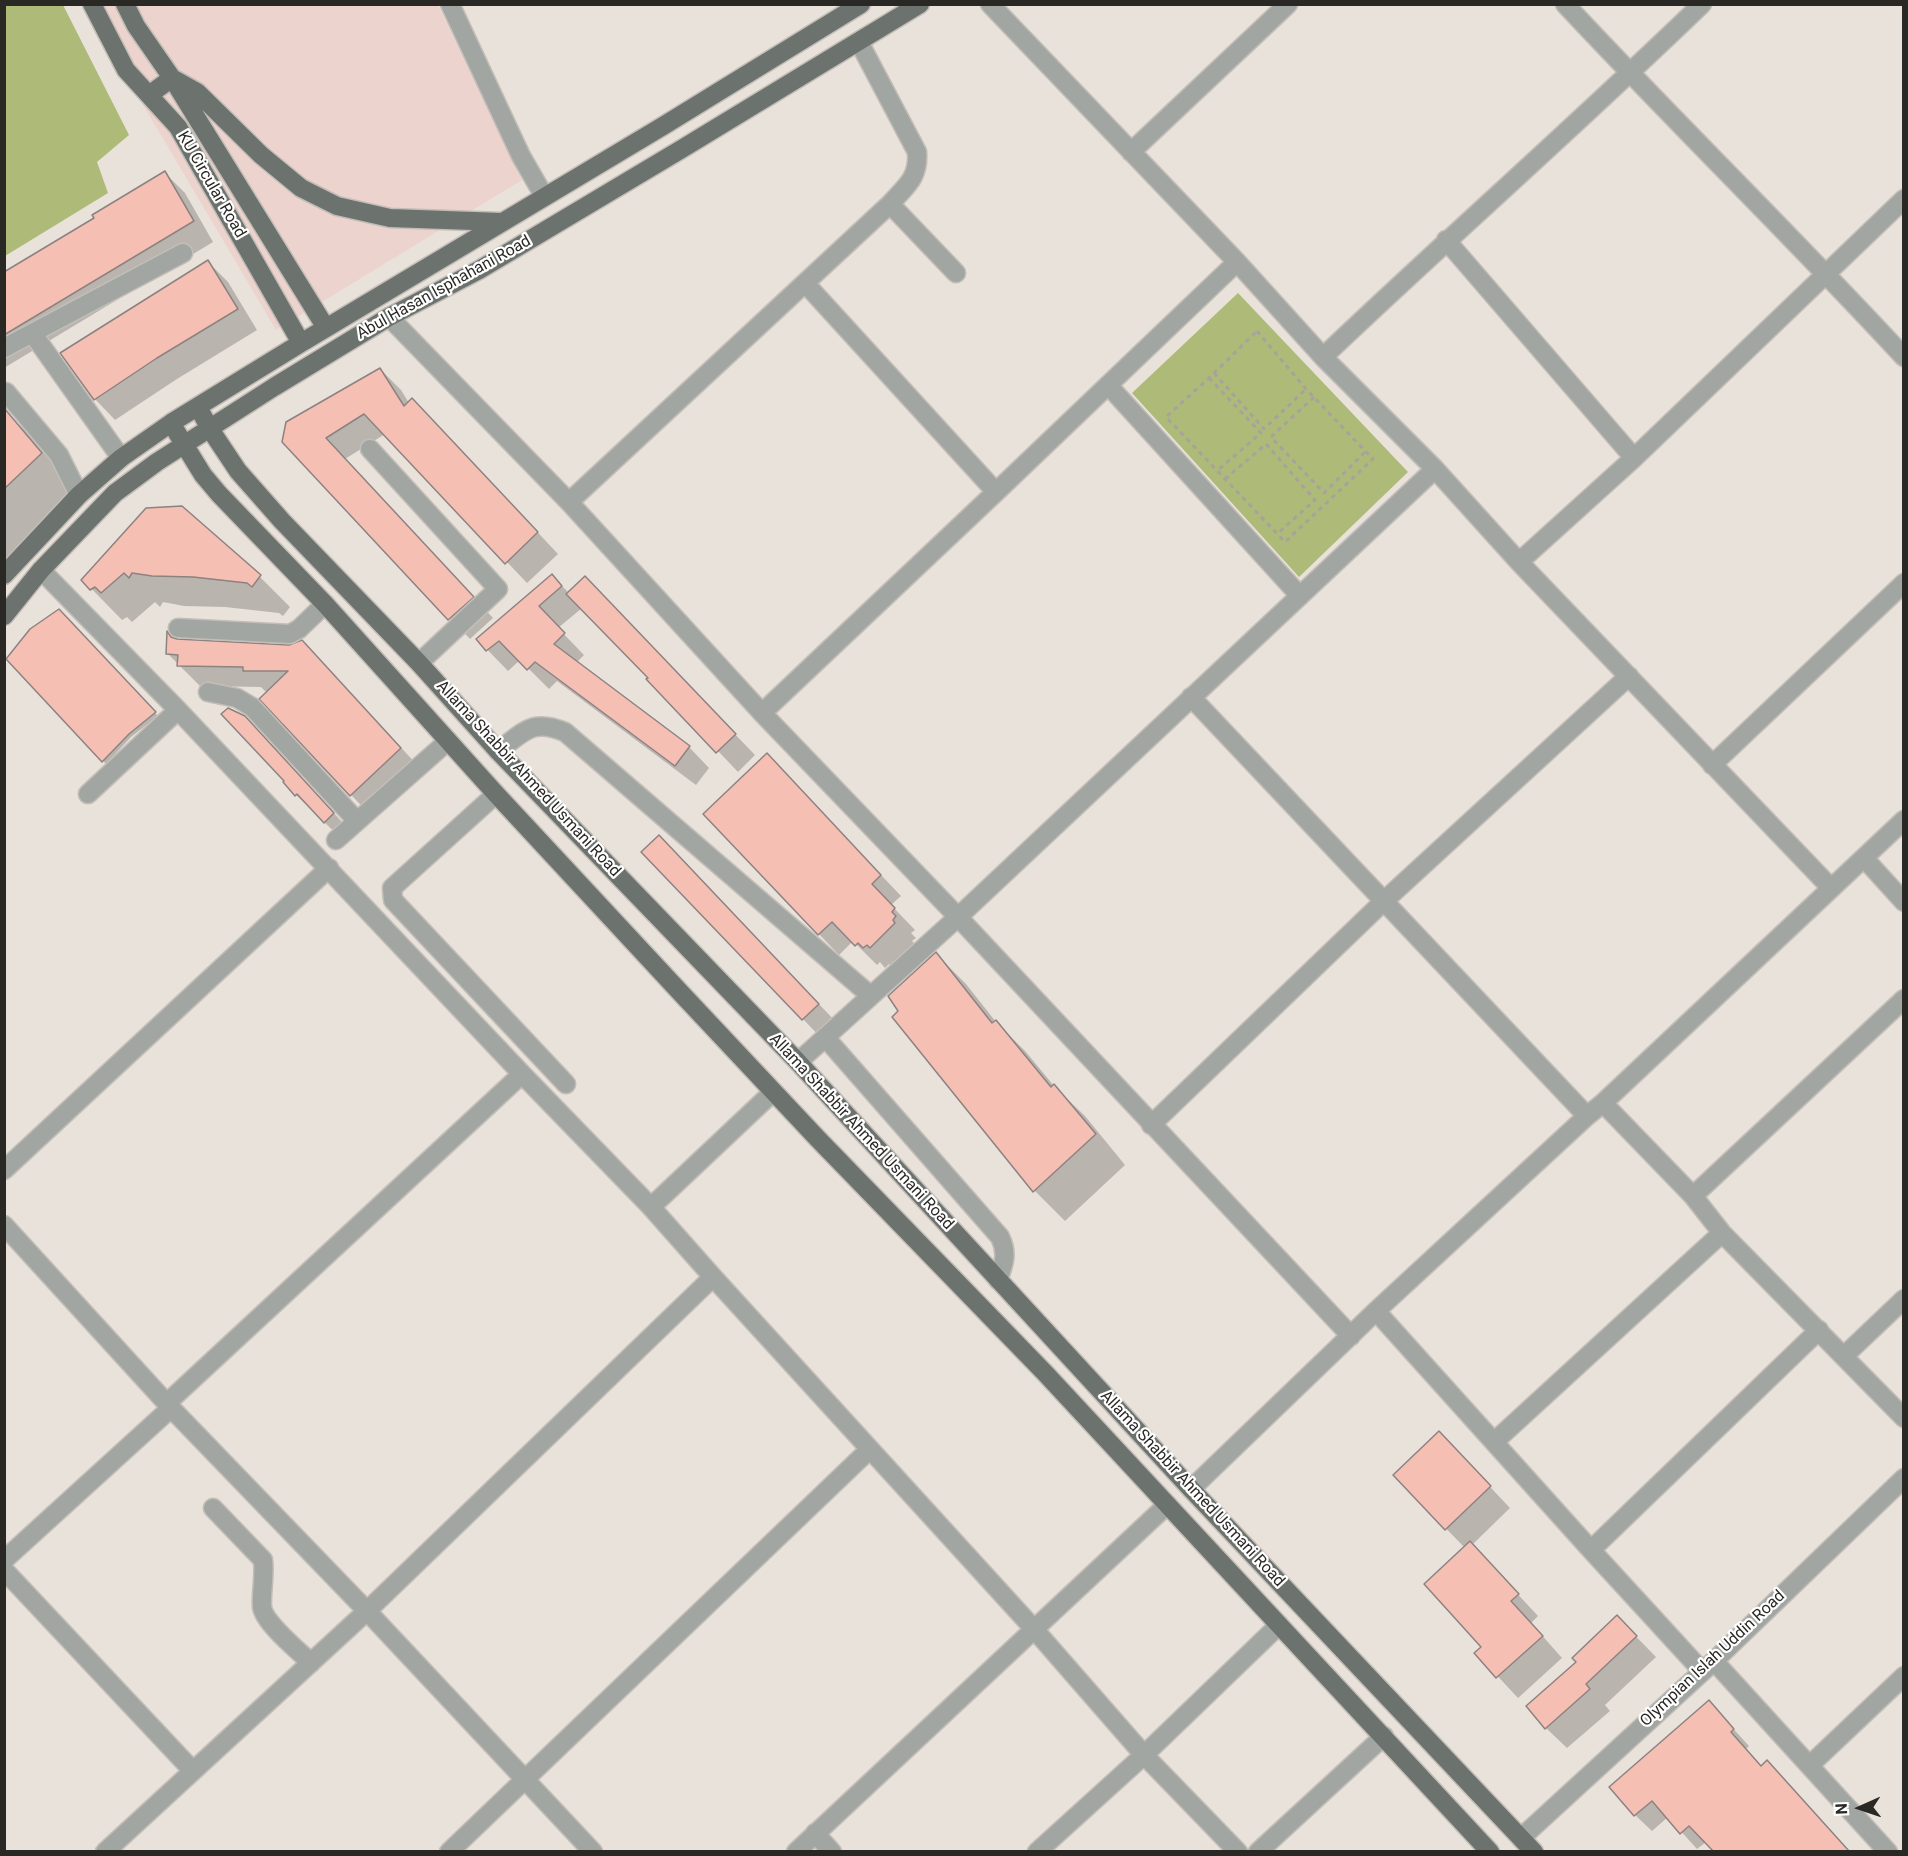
<!DOCTYPE html>
<html>
<head>
<meta charset="utf-8">
<style>
	body { margin:0 }
	#map { position:relative; width:1908px; height:1856px; overflow:hidden; background:#e9e2db; font-family:Roboto,sans-serif }
	canvas { display:block }
	.frame { position:absolute; inset:0; border:6px solid #2a2825; pointer-events:none }
	.north { position:absolute; left:1830px; top:1778px; width:60px; height:60px; -webkit-text-stroke:4px #fff; paint-order:stroke; rotate:267deg; font-size:16px; font-weight:700; line-height:24px; text-align:center; color:#2a2825 }
	.north::after { content:''; display:block; margin:auto; width:21px; height:27px; background:#2a2825; clip-path:polygon(50% 0,100% 100%,50% 72%,0 100%) }
</style>
</head>
<body>
<div id="map">
<canvas width="1908" height="1856"></canvas>
<div class="frame"></div>
<div class="north">N</div>
</div>
<script>
const g = document.querySelector('canvas').getContext('2d');
g.lineJoin = 'round';
function paint(path, color) { g.fillStyle = color; g.fill(path, 'evenodd'); }
function stroke(path, color, width, dash) { g.strokeStyle = color; g.lineWidth = width; g.lineCap = dash ? 'butt' : 'round'; g.setLineDash(dash || []); g.stroke(path); }
function label(font, color, halo, rows, align = 'center') {
  g.font = font + ' Roboto,sans-serif'; g.lineWidth = 4.5; g.setLineDash([]); g.textBaseline = 'middle'; g.strokeStyle = halo; g.fillStyle = color; for (const [text, x, y, turn = 0] of rows) {
    g.save(); g.translate(x, y); g.rotate((+turn || 0) * Math.PI / 180); g.textAlign = isNaN(turn) ? turn : align; if (halo) g.strokeText(text, 0, 0); g.fillText(text, 0, 0); g.restore();
  }
}
paint(new Path2D(`
	M84,5H438L522,180L276,330Z`), '#edd3ce');
paint(new Path2D(`
	M4,5H63L129,135L97,162L108,193L5,256Z
	M1238,293L1408,472L1299,577L1132,393Z`), '#aeba78');
paint(new Path2D(`
	M165,173L185,193L213,242L4,368V273L96,219Z
	M208,262L228,282L257,330L177,379L115,420L95,399Z
	M380,369L401,390L409,403L432,420L558,554L527,583L385,434L345,459L493,618L470,639L284,442Z
	M4,410L50,455L86,499L4,575Z
	M182,508L260,577L290,607L283,616L279,613L225,607L184,606L163,602L160,607L155,602L132,622L127,617L122,620L83,580Z
	M552,576L569,593L605,599L755,755L738,772L582,608L558,628L584,655L576,663L689,747L709,768L696,785L557,681L549,689L520,660L508,671L478,640Z
	M59,611L158,716L131,737L106,764L8,659Z
	M169,634L174,640L322,663L421,769L371,816L261,699L269,691H265L261,687L200,686L168,654Z
	M265,738L354,835L345,842L296,795Z
	M787,776L901,896L891,905L915,930L911,933L916,938L912,941L915,944L891,967L889,964L885,968L880,962L877,965L853,941L839,955L819,934Z
	M679,858L839,1025L823,1040L803,1019Z
	M936,954L966,984L996,1022L1026,1052L1054,1086L1085,1116L1125,1165L1065,1221L1035,1191L894,1017L900,1011Z
	M1459,1454L1510,1508L1472,1545L1538,1616L1531,1623L1562,1658L1518,1698L1476,1653L1483,1647L1465,1548L1395,1476Z
	M1617,1617L1656,1657L1605,1705L1610,1711L1567,1748L1546,1728Z
	M1709,1702L1749,1746L1746,1749L1762,1767L1767,1762L1849,1852H1715L1706,1842L1697,1849L1668,1817L1652,1831L1635,1815L1611,1787Z`), '#0003');
const building = new Path2D(`
	M165,171L194,221L4,335V272L94,218L92,215Z
	M208,260L238,309L157,358L94,400L60,353Z
	M380,368L404,406L412,398L538,532L505,564L364,414L326,438L474,597L448,620L282,442L286,422Z
	M4,408L42,453L4,489Z
	M182,506L261,575L252,587L247,583L193,577L152,576L132,573L129,578L124,573L101,593L95,587L90,590L81,580L146,508Z
	M552,574L562,586L539,606L565,633L554,644L690,746L675,766L535,662L527,670L499,641L486,651L476,639Z
	M585,576L736,734L716,753L646,679L648,678L566,594Z
	M59,609L156,712L129,734L102,762L6,659L30,629Z
	M167,631L171,637L177,639L289,645L302,640L401,748L350,796L259,699L288,671H243V667L177,666L178,655L166,654Z
	M228,708L245,716L334,813L324,823L297,794L295,796L283,782L284,781L221,714Z
	M767,753L881,875L872,884L895,908L892,912L896,916L893,920L895,923L870,948L867,945L863,948L858,943L855,946L832,922L818,935L703,814Z
	M659,835L819,1004L802,1020L641,852Z
	M936,952L992,1023L996,1020L1051,1087L1054,1084L1096,1134L1033,1192L892,1017L898,1011L888,996Z
	M1439,1431L1491,1486L1445,1530L1393,1475Z
	M1470,1541L1519,1594L1511,1601L1543,1636L1496,1678L1474,1653L1481,1647L1424,1584Z
	M1617,1615L1637,1636L1586,1684L1590,1689L1545,1729L1526,1706L1576,1662L1572,1658Z
	M1709,1700L1734,1729L1731,1732L1761,1766L1767,1760L1849,1851H1713L1689,1826L1680,1834L1652,1801L1634,1816L1609,1787Z`);
paint(building, '#f6bfb3');
stroke(building, '#8c8280', 1.5);
const minor = new Path2D(`
	M450,4L521,156L544,196
	M990,4L1237,262L1323,357L1435,469L1519,562L1831,888
	M1565,4C1676,123 1793,237 1904,357
	M1131,152L1288,4
	M890,204L956,273
	M1446,240L1634,458
	M805,283L996,492
	M389,317L569,502L762,713L958,917L1351,1336
	M33,334L121,458
	M4,348L183,253
	M1323,357C1448,238 1578,124 1702,4
	M1108,385L1300,596
	M4,394L6,392L59,455L79,495
	M370,449L498,589L419,663
	M569,502L890,204C906,186 919,178 917,152L859,42
	M1519,562L1634,458L1904,199
	M41,570L178,710L522,1074L651,1207L713,1277L1034,1629L1144,1755L1238,1852
	M178,628L290,634L299,629L325,604
	M208,692L237,698L252,707L357,821
	M1191,697L1587,1116
	M762,713L996,492L1237,262
	M498,751C524,732 532,718 565,732L871,996
	M1712,765L1904,583
	M88,794L178,710
	M496,794L392,888L393,900L566,1084
	M336,840L448,741
	M1864,858L1904,902
	M825,1037L1000,1237C1008,1253 1004,1264 998,1280
	M798,1062L958,917L1435,469
	M1603,1103L1693,1196L1722,1233L1904,1418
	M1151,1125L1384,901L1629,676
	M4,1170L329,868
	M1693,1196L1904,999
	M651,1207L773,1092
	M4,1225L171,1408L367,1611L593,1852
	M1376,1311L1591,1550L1702,1671
	M1844,1356L1904,1299
	M167,1403L522,1074
	M1494,1442L1722,1233
	M1191,1489L1376,1311L1587,1116L1603,1103L1904,820
	M213,1508L263,1560C265,1576 261,1592 262,1607C264,1623 299,1651 311,1663
	M1591,1550L1819,1330
	M4,1560L171,1408
	M4,1570L193,1771
	M1714,1661L1888,1852
	M1810,1765L1904,1676
	M815,1833L832,1852
	M1521,1838L1714,1661L1904,1478
	M105,1852L367,1611L713,1277
	M449,1852L870,1449
	M796,1852L1167,1505
	M1037,1852L1144,1755L1279,1625
	M1258,1852L1384,1736`);
const major = new Path2D(`
	M92,4L126,70L178,127L301,343
	M125,4L136,26L172,78L326,328
	M149,95L172,78L197,92L261,155L301,188L337,206L390,218L501,222
	M198,407L210,429L238,471L282,521L419,663L498,751L798,1062L1191,1489L1534,1852
	M171,423L203,475L219,494L325,604L496,794L679,991L818,1139L1045,1373L1490,1852
	M4,575L79,495L121,458L171,423L301,343L663,126L861,4
	M4,616L41,570L115,493L157,462L274,387L389,317L479,270L680,150L920,4`);
stroke(minor, '#c3bdb7', 21);
stroke(major, '#c3bdb7', 21);
stroke(new Path2D(`
	M1257,331L1306,389L1373,459L1285,542L1166,417L1209,378Z
	M1214,373L1264,429L1306,389
	M1209,378L1261,433L1218,470
	M1314,397L1271,437L1324,493L1366,451
	M1225,479L1266,444L1315,500L1277,534`), '#a8a29d', 3, [4.5, 4.5]);
stroke(minor, '#a2a6a3', 18);
stroke(major, '#6c726e', 18);
label('16px', '#2a2825', '#fff', [
	["KU Circular Road",211,185,60],
	["Abul Hasan Isphahani Road",444,288,-29],
	["Allama Shabbir Ahmed Usmani Road",528,779,47],
	["Allama Shabbir Ahmed Usmani Road",861,1132,47],
	["Allama Shabbir Ahmed Usmani Road",1192,1489,47],
	["Olympian Islah Uddin Road",1713,1659,-43]
]);
</script>
</body>
</html>
